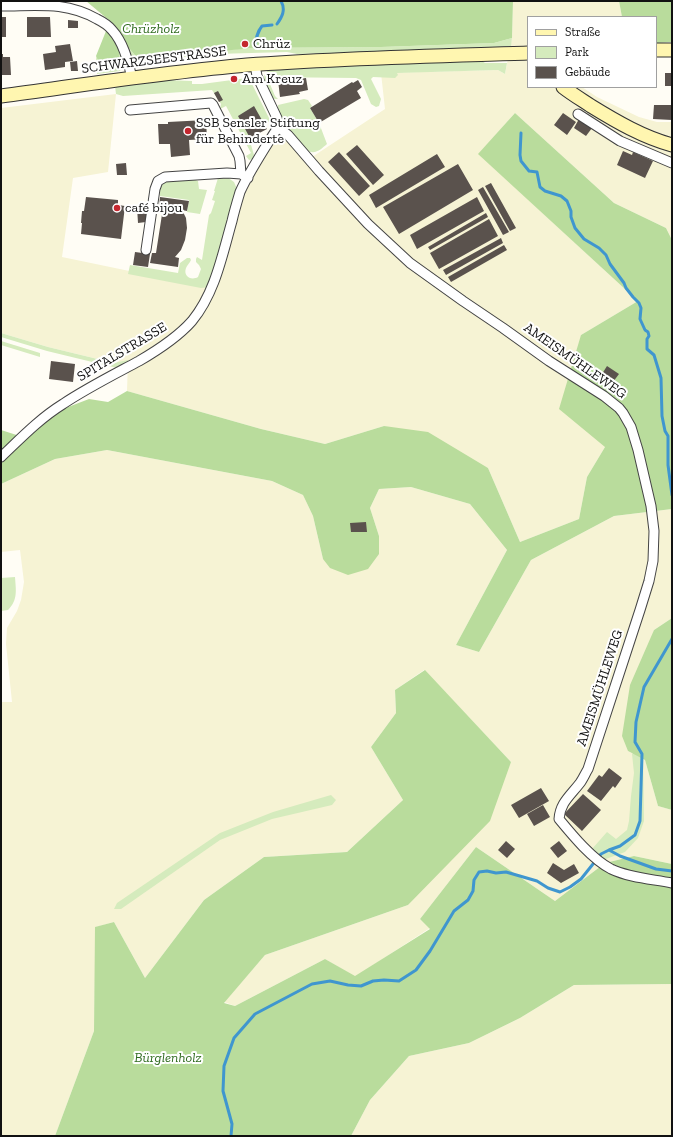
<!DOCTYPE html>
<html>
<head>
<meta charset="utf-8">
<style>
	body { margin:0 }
	#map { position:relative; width:673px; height:1137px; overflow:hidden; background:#fffdf5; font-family:"Zilla Slab",serif }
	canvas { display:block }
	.frame { position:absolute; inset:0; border:2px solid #111; pointer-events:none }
	.legend { position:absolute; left:527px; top:16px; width:130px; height:72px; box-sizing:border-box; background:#fff; border:1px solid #a0a0a0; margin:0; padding:5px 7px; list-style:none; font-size:12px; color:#111 }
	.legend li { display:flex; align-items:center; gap:8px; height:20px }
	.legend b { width:20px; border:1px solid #a0a0a0 }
</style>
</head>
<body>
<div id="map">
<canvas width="673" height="1137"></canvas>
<div class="frame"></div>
<ul class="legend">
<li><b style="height:5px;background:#fff6b0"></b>Straße</li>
<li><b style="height:11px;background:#d5ebbd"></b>Park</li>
<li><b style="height:11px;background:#5a524d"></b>Gebäude</li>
</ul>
</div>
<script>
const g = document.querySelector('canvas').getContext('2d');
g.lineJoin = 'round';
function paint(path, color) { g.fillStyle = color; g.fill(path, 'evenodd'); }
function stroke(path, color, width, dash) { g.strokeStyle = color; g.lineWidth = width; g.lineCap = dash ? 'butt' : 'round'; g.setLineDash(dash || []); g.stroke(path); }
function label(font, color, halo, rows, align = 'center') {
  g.font = font + ' "Zilla Slab",serif'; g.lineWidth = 4; g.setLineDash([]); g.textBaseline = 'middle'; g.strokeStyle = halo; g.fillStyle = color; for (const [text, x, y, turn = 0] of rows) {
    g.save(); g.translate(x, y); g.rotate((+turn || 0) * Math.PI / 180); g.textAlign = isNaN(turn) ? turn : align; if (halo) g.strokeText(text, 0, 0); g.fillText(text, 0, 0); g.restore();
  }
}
paint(new Path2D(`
	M513,1H619L622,17H528V87H582L597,97L639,117L657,122H672V240L666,228L614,203L515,113L479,154L638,301L581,335L605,447L587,477L579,519L520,542L488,468L384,426L325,444L261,429L127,391L128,361L114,363L48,347L1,333V108L116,94L108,172L73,178L62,257L216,289L240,205L250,180L274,141L284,137L306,161L385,109L381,73L498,70L505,74L512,38Z
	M107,450L272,481L303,495L313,516L323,559L379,536L370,508L379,489L411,487L470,504L507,550L456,645L479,652L531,560L614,516L672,509V618L654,630L628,751L645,760L658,806L672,810V864L634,856L605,863L555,901L476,847L420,919L430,928L355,977L325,959L235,1006L224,1002L265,955L408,905L511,762L424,670L395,690L396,713L371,747L403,800L347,852L264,857L204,900L145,978L114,922L96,927L94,1031L55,1136H1V702H12L6,644L7,628L17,611L21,600L24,582L20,550L1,552V484L55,459Z
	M672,984V1136H351L370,1100L409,1056L469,1043L520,1018L574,985Z`), '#f6f3d4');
paint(new Path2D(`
	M512,38L511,46L491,49L297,54L287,52L216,54L195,60L194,57L191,56L137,64L132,58L126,47L129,48L139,60L187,51L199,53L247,48L381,47L494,43Z
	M119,51C123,58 124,64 120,71L97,74L96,56L101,67Z
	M482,61L485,63H507L505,74L498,70L397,73L398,75L395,78L373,77L371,79L381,99L379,106L376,107L371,104L361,80L356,78L267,77L275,96L278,99C275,99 273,99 272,97C269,94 264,81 264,78C264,74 266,72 269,70L378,64Z
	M247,78L252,84L270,120L259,131L249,138L254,155L253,159L249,160L246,156L251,153L226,106L220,109L221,104L212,90L123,96L116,94L115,86L165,80L192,81V84H202Z
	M304,99L308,100L312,106L310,108L319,123L327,144C322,148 318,153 311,152C300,151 276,115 278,105Z
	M227,177L234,182L237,189L209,287L201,288L128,274L130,265L178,273L180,263L187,258H190L191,260C190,263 187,265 186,268C183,276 191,281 198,277L201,269L199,265L196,262V259L197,257L202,260L209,215L211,213L215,201L212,200L215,191H214L218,178Z
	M193,179L198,181L199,189L207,190L200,214L187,212L189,200L160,196C157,176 179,180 193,179Z
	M1,333L48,347L114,363L128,360V363L117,368L47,351L1,337Z
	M1,341L40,353V357L1,345Z
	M15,577C16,591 18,600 8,610L1,611V578Z
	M637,750L643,755L644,821L638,838L625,852L603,860L592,852V849L607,832L616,839L627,830L629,821L631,796L634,773L632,754Z
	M331,795L336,800L332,805L272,819L220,840L121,909H114L117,903L220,833L273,812Z`), '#d5ebbd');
paint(new Path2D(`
	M86,1H513L512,38L494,43L381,47L247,48L248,46V42H242V47L243,49L199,53L187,51L139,60L129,48L126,47C118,52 118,52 120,61L113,67H101L96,56L110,21Z
	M619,1H672V42L656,43V17H622Z
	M515,113L614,203L666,228L672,240V509L614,516L531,560L479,652L456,645L507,550L470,504L411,487L379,489L370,508L379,536V554L368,569L348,575L330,568L323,559L313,516L303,495L272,481L107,450L55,459L1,484V430L26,438L42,423L63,409L89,399L108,402L127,391L261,429L325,444L384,426L428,432L488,468L520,542L579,519L587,477L605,447L559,409L581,335L638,301L478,154Z
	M672,618V810L658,806L645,760L628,751L622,736L630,685L654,630Z
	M425,670L511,762L490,821L408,905L265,955L224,1003L235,1006L325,959L355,976L430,929L420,919L476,847L555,901L605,863L634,856L672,864V984L574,985L520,1018L469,1043L409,1056L370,1100L351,1136H55L94,1031L95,927L114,922L145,978L204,900L264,857L347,852L403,800L371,747L396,713L395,690Z`), '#b9dc9c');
stroke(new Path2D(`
	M277,24C282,17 286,10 281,1
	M255,47C256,39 257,32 262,26L272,25
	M521,133L520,155L521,161L529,171L537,172L540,187L545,191L561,196L567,201L571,211V217L575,228L584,239L599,248L606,255L610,264L624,283L626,288L633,297L639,303L641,308L640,319L645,330L648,332L649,336L647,339V349L654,355L661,378L662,416L665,431L668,436V465L672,495
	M609,850L620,856L656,869L672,871
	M231,1136L232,1124L223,1091L224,1066L234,1038L255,1014L312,984L330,981L348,985L361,986L373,981L384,980L399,981L416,970L430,951L454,911L468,900L473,891L474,880L479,872L487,871L496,873L506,872L537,881L548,888L560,892L570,887L581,879L601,854L609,850L620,846L635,835L640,821L642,754L635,742L636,722L644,687L672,639`), '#3f96cf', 3);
paint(new Path2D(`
	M1,17H6V37H1Z
	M27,17H50L51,37H27Z
	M68,20L78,21V28H68Z
	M70,44L73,61L65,62V67L45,70L43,54L56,52L55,46Z
	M1,54H3V57H10L11,75H1Z
	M77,61L78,71H71L70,62Z
	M665,73H672V86H665Z
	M298,78V79L306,78L308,90L299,92L300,94L280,97L278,80Z
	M358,80L362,87L357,91L361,98L319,123L310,108L352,82L353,83Z
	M218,91L223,100L219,102L214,93Z
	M654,105H672V120L653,119Z
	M254,106L267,129L250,138L238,116Z
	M563,113L576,122L567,135L554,125Z
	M579,119L592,128L586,136L574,128Z
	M206,120L207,139L189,140L190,155L171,157L170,144H159L158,124H168V122Z
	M357,145L384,175L373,185L346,154Z
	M623,151L632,155L633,152L653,161L645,178L617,165Z
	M339,152L370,186L359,196L328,162Z
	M437,154L445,167L376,208L369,195Z
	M126,163L127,175H117L116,164Z
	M458,164L473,190L399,234L383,207Z
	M491,183L516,228L510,231L485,186Z
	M483,187L509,232L503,235L478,190Z
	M86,197L118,200V205L125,206L121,239L81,234L82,223H81L82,211H84Z
	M160,197L189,201L187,211L182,210L186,218L187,228L185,240L181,250L175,257L179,258L178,267L150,263L152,253H156L163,208H159Z
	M477,197L484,211L417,249L410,235Z
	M148,206L146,222L138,223L137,207Z
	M486,213L488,217L430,250L428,247Z
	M489,219L498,236L439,269L430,253Z
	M501,238L503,243L446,275L443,270Z
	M504,245L507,250L451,282L448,277Z
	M135,252L150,254L148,267L133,265Z
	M51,361L75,364L73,382L49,379Z
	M607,366L619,374L613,382L602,374Z
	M89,367L99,370L98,373L88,370L87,378H84L86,368L88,369Z
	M366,522L367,532H351L350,523Z
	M609,768L622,778L615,788L613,786L601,801L587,791L599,775L602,777Z
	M541,788L549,801L519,818L511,805Z
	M583,794L601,810L582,831L564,814Z
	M543,805L550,817L534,826L527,814Z
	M506,841L515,849L507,858L498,850Z
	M559,841L567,851L558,858L550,848Z
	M553,863L564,870L574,864L579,873L561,883L547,873Z`), '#5a524d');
const minor = new Path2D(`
	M1,6C37,6 65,1 97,19C103,22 108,25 112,30C124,43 128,62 132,78
	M255,65L257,76L277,118L278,127L288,135L319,171L368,224L410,263L463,301L503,328L549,361L604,396L619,408L623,413L631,427L638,450L651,506L654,531L653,561L649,581L640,610L588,769C585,774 583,779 580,783C570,796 560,803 559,819C573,836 592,859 611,869C630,878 652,879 672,883
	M130,110L211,103L213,105L239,156L240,161L241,174
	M578,114L620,141L672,163
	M146,250L155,189L158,181L165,177L227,173L241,174L248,178
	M1,457C21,438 39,419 63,404C87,388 113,375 139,361C158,350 177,338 192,321C215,293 222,256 232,221C234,212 237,202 240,192C250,170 265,148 278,127`);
const secondary = new Path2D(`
	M656,50H672
	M563,87C572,94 582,100 591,106C617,122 643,137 672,145
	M1,96C83,85 165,72 247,65C340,58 434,56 528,53`);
stroke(minor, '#444', 11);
stroke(secondary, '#333', 15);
stroke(minor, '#fff', 9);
stroke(secondary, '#fff6b0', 13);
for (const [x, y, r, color] of [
	[245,44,4,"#c4262e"],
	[234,79,4,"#c4262e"],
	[188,131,4,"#c4262e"],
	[117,208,4,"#c4262e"]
]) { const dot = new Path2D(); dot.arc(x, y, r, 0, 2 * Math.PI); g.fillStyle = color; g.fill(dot); stroke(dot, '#fff', 1.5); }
label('italic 14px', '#2f6b1f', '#fff', [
	["Chrüzholz",151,29],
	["Bürglenholz",168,1058]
]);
label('14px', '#111', '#fff', [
	["Chrüz",253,44],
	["Am Kreuz",242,79],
	["SSB Sensler Stiftung",196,123],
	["für Behinderte",196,139],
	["café bijou",125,208]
], 'left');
label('14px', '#111', '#fff', [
	["SCHWARZSEESTRASSE",154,60,-7],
	["SPITALSTRASSE",122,352,-31],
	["AMEISMÜHLEWEG",575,361,35],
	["AMEISMÜHLEWEG",600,688,-72]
]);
</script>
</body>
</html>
